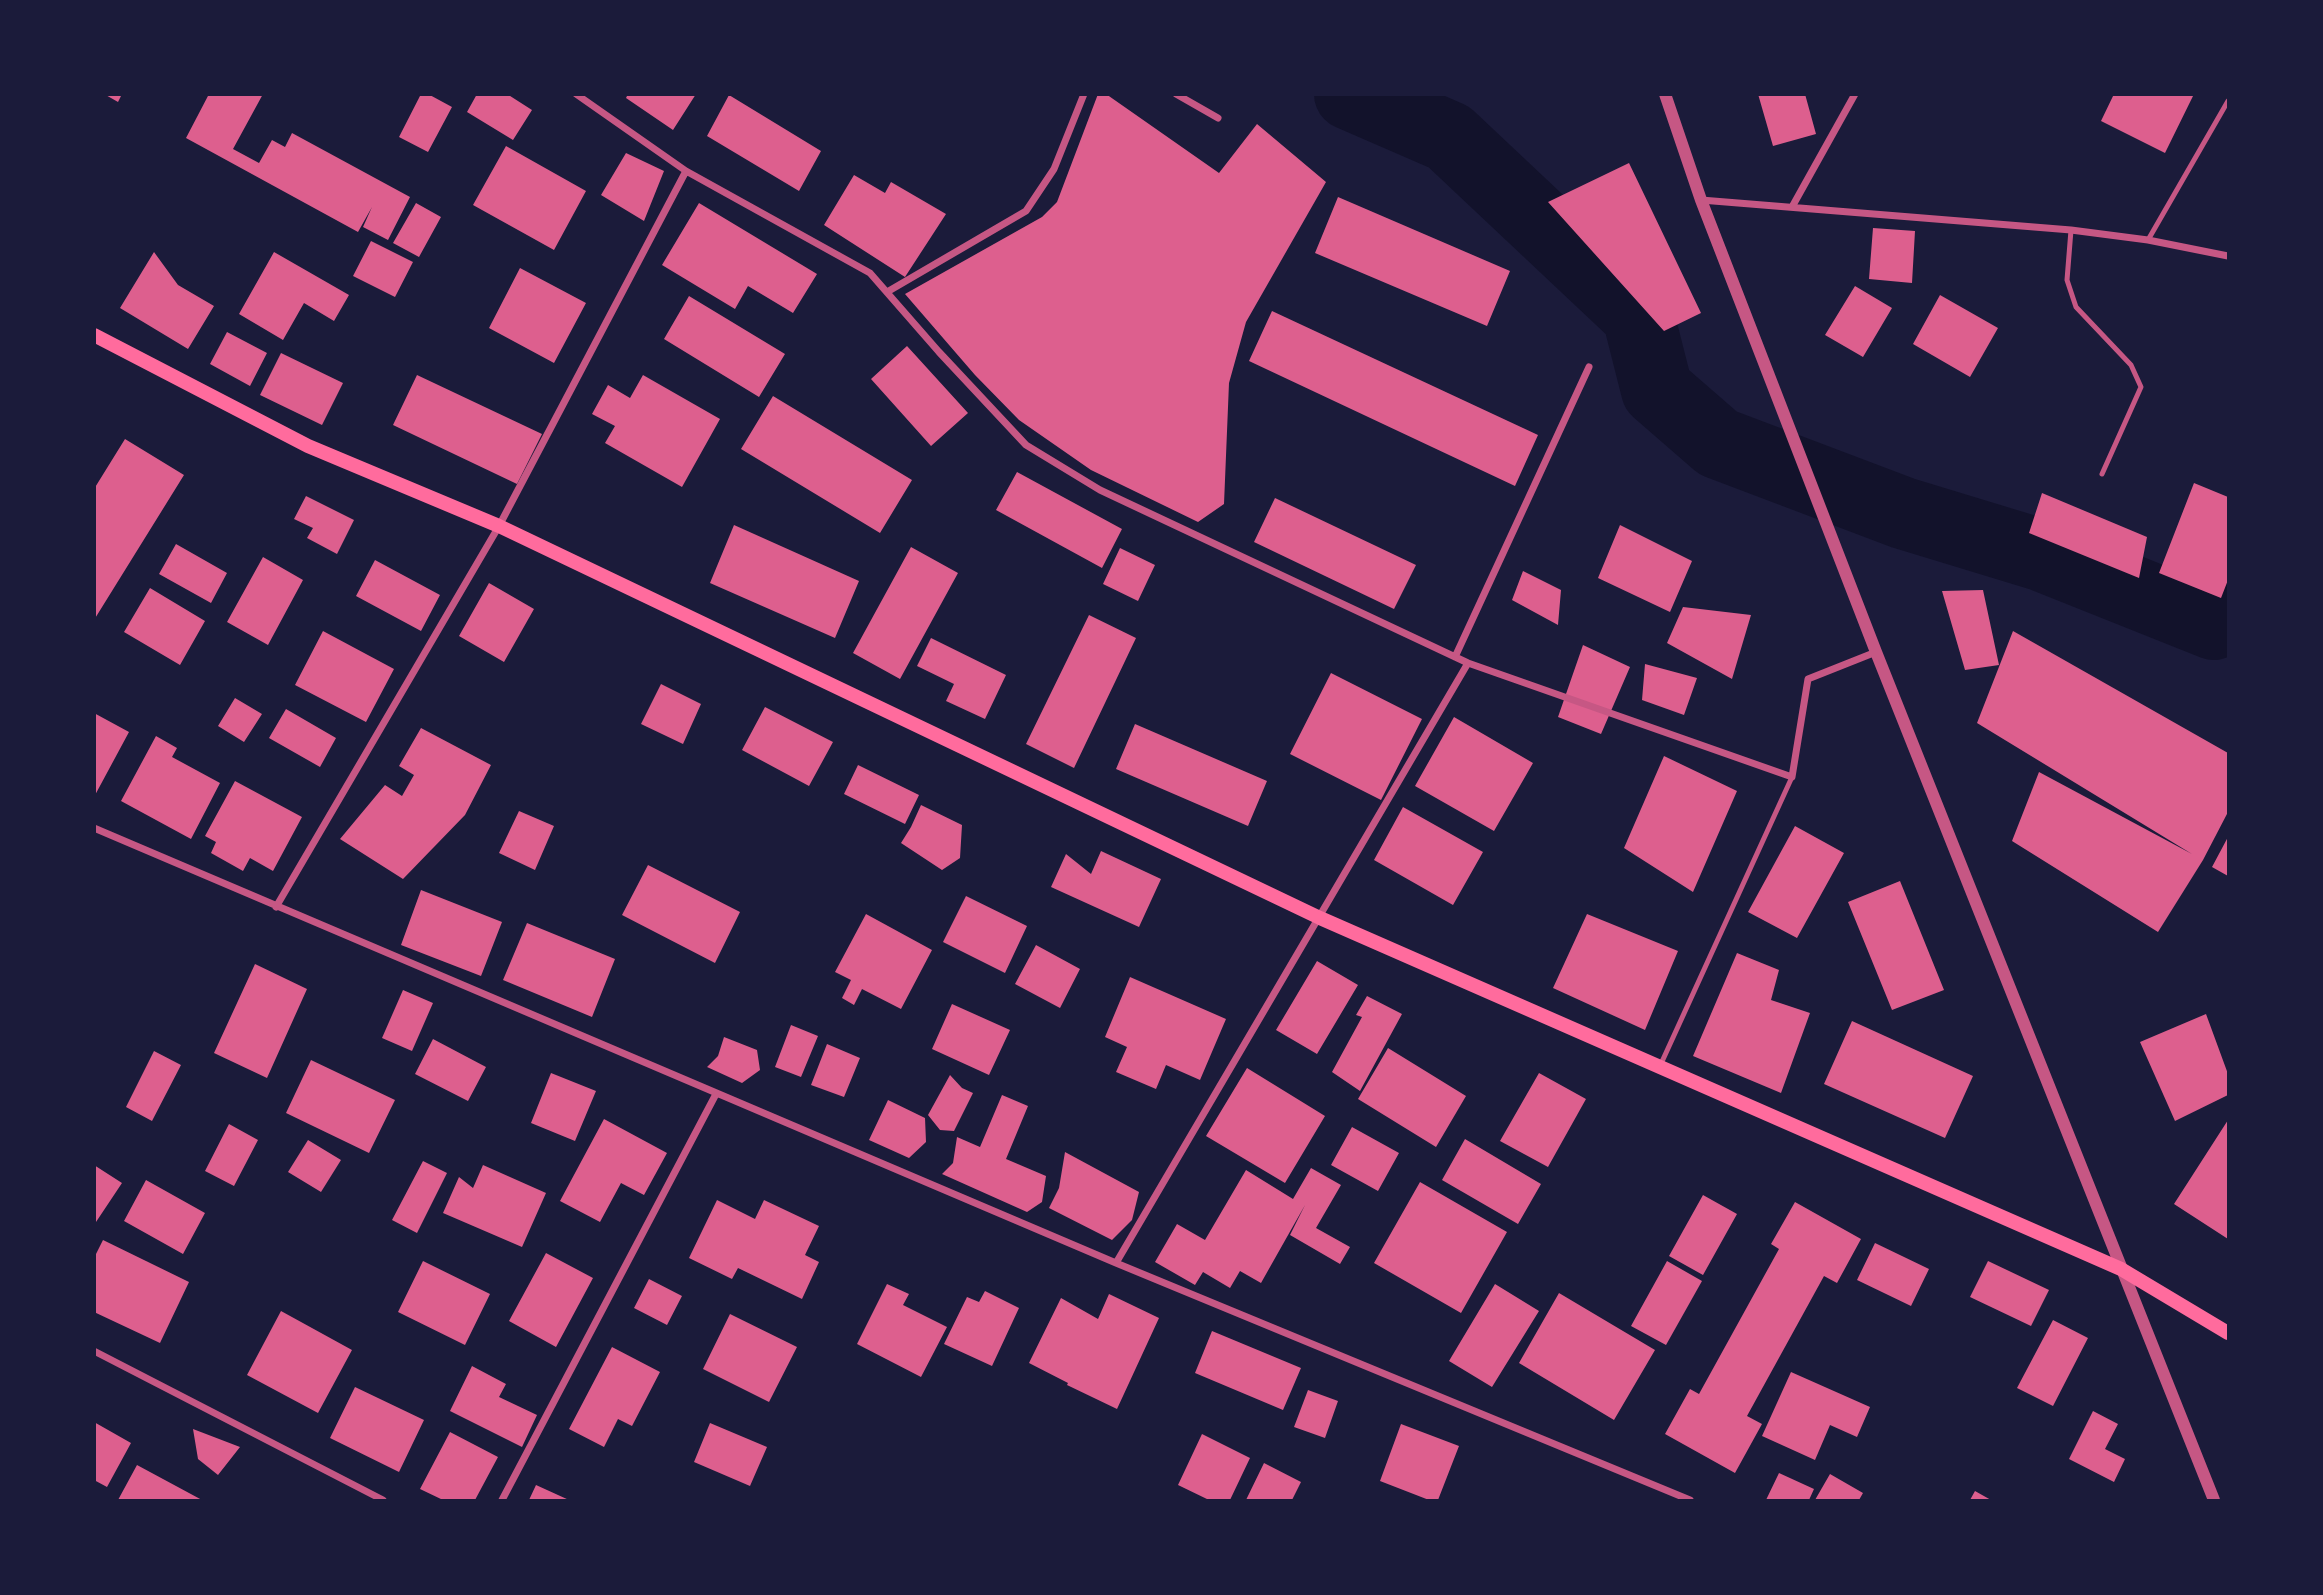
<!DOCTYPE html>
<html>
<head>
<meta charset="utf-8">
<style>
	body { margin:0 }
	#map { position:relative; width:2323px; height:1595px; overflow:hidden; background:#1b1b3a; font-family:Inter,sans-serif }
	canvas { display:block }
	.frame { position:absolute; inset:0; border:96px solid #1b1b3a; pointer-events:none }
</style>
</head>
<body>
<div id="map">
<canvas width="2323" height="1595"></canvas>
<div class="frame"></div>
</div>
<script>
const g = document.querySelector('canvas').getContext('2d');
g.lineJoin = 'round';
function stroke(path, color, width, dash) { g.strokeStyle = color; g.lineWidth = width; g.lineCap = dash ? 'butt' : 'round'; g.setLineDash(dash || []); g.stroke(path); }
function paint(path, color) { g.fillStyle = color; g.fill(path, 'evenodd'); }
stroke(new Path2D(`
	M1350,94L1449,137L1638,315L1657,390L1718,443L1903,513L2041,555L2214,624L2228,613`), '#12122b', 72);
paint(new Path2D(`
	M104,94H122L118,102Z
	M209,94H263L233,149L259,163L272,140L285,147L292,133L410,197L388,240L363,227L372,207L358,232L186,138Z
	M421,94H428L452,107L428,152L399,137Z
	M477,94H507L532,110L513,140L467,112Z
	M628,94H696L673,130L626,98Z
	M1098,94H1106L1219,173L1257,124L1326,182L1246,322L1229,383L1224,504L1198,522L1091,470L1019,420L975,375L905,294L1042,217L1057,202Z
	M1758,94H1805L1816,134L1773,146Z
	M2114,94H2194L2165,153L2101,121Z
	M729,95L821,151L799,191L707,136Z
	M506,146L586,191L554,250L473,205Z
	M626,153L664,171L644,221L601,195Z
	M1629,163L1701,313L1664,331L1548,202Z
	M854,175L885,193L891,182L946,214L905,277L824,225Z
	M1338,197L1510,271L1487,326L1315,253Z
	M416,203L441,217L419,257L393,243Z
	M699,203L817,274L793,313L748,286L735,309L662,265Z
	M1873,228L1915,231L1912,283L1869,279Z
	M371,241L413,262L395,297L353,276Z
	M154,252L178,285L214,306L188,349L120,308Z
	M274,252L349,295L334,321L304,303L283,340L239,314Z
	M520,268L586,303L554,363L489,328Z
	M1855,286L1892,308L1863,357L1825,335Z
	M1940,295L1998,328L1970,377L1913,344Z
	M689,296L785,354L759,397L664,339Z
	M1272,311L1538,435L1515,486L1249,361Z
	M227,332L267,353L250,386L210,364Z
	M907,346L968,413L931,446L871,379Z
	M281,353L343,383L322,425L260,395Z
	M417,375L542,434L517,484L393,425Z
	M643,375L720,419L682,487L605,443L615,426L592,414L608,385L630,398Z
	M773,396L912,480L880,533L741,449Z
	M125,439L184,475L94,620V489Z
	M1017,472L1122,529L1102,568L996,510Z
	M2194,483L2228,497V580L2221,598L2159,573Z
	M2042,493L2147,537L2139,578L2029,533Z
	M306,496L354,520L337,554L307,538L313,528L294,519Z
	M1275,498L1416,565L1394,609L1254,542Z
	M734,525L859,581L835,638L710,583Z
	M1620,525L1692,561L1670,612L1598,578Z
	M176,544L227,573L211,603L159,574Z
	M911,547L958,573L900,679L853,653Z
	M1120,548L1155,565L1138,601L1103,584Z
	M263,557L303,580L268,645L227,622Z
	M375,560L440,595L421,631L356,596Z
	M1523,571L1561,590L1558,625L1512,600Z
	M489,583L534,609L504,662L459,636Z
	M150,588L205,621L180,665L124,632Z
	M1983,590L1999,665L1965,670L1942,591Z
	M1683,607L1751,615L1732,679L1667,643Z
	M1089,615L1136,638L1074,768L1026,744Z
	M323,631L394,669L366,722L295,685Z
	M2013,631L2228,753V812L2203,860L2158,932L2012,841L2039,772L2192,854L1977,723Z
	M931,638L1006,675L985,719L946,701L954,684L917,666Z
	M1583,645L1630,667L1601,734L1558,717Z
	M1645,664L1697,678L1684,715L1642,700Z
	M1331,673L1422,719L1381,800L1290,754Z
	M661,684L701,704L683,744L641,724Z
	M235,698L262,714L244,742L218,726Z
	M765,707L833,742L809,786L742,750Z
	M286,709L336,738L320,767L269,738Z
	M94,713L129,732L94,797Z
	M1454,717L1533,763L1494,831L1415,786Z
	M1135,724L1267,781L1248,826L1116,769Z
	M421,728L491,765L465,815L403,879L340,839L385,785L402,796L414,775L399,766Z
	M156,736L177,748L172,757L220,783L191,839L121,801Z
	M1664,756L1737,791L1693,892L1624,848Z
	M858,765L919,795L905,824L844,794Z
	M235,781L302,817L273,871L250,858L243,871L211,853L216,842L205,836Z
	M921,805L962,825L960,858L942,870L901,843L911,827Z
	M1403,807L1483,852L1453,905L1374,860Z
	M519,811L554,826L535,870L499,853Z
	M1795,826L1844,853L1797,938L1748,912Z
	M2228,837V876L2212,867Z
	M1101,851L1161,879L1139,927L1051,887L1066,854L1091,874Z
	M648,865L740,912L715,963L622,915Z
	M1900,881L1944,990L1892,1010L1848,902Z
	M421,890L502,922L481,976L401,945Z
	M966,896L1027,926L1005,973L943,942Z
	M866,914L932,950L901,1009L862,989L854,1005L842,998L851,980L835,972Z
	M1587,914L1678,951L1645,1030L1553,988Z
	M527,923L615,959L592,1017L503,980Z
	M1036,945L1080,969L1060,1008L1015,984Z
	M1737,953L1779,970L1771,1000L1810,1013L1781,1093L1693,1056Z
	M1317,961L1358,985L1317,1054L1276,1030Z
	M255,964L307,989L267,1078L214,1053Z
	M1130,977L1226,1019L1200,1080L1166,1065L1156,1089L1116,1072L1127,1047L1105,1037Z
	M403,990L433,1003L412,1051L382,1038Z
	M1367,996L1402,1014L1360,1091L1332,1072L1362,1017L1356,1015Z
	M952,1004L1010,1030L989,1075L932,1049Z
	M2206,1014L2228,1074V1095L2175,1121L2140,1042Z
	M1852,1021L1973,1076L1945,1138L1824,1084Z
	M791,1025L818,1036L801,1077L775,1067Z
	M724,1037L757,1050L760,1070L742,1083L707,1067L718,1056Z
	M433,1039L486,1067L468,1101L415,1074Z
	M827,1044L860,1058L844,1097L811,1085Z
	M1388,1048L1466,1096L1436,1147L1358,1099Z
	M154,1051L181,1065L152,1121L126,1107Z
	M311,1060L395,1100L369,1153L286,1113Z
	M1247,1068L1325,1116L1285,1183L1206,1136Z
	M551,1073L596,1091L575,1141L531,1123Z
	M1539,1073L1586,1099L1548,1167L1500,1141Z
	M950,1075L962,1088L973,1093L954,1131L940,1130L928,1115Z
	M1002,1095L1028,1106L1006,1159L1046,1176L1042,1202L1027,1212L942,1174L953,1163L957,1137L980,1147Z
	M888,1100L925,1118L926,1142L909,1158L869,1140Z
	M604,1119L667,1153L644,1195L621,1183L600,1222L560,1201Z
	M2228,1120V1239L2174,1204Z
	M229,1124L258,1140L234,1186L205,1171Z
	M1352,1127L1399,1153L1378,1191L1331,1165Z
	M1465,1139L1541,1184L1518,1224L1442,1180Z
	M308,1140L341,1160L321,1192L288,1172Z
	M1065,1152L1139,1192L1132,1220L1112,1240L1049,1208L1059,1188Z
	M423,1161L447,1173L417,1233L392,1220Z
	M94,1165L122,1183L94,1225Z
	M483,1165L546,1193L522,1247L443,1213L459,1177L473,1188Z
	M1311,1168L1341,1185L1316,1228L1350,1247L1340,1264L1290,1235L1305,1205L1261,1283L1240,1271L1230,1288L1203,1272L1195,1285L1155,1262L1177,1224L1205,1240L1246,1170L1293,1199Z
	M146,1180L205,1213L183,1254L124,1221Z
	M1420,1182L1507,1232L1461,1313L1374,1263Z
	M1703,1195L1737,1214L1703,1275L1669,1256Z
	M717,1200L755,1219L764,1200L819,1226L805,1255L819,1262L802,1299L738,1268L732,1279L689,1258Z
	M1795,1202L1861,1239L1837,1283L1824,1276L1747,1416L1762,1424L1735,1473L1665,1434L1690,1389L1699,1394L1779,1249L1771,1244Z
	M103,1240L189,1282L160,1343L94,1312V1258Z
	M1875,1243L1929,1269L1911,1306L1857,1280Z
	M546,1253L593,1278L556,1347L509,1321Z
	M423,1261L490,1294L465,1345L398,1312Z
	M1667,1261L1702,1281L1666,1345L1631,1326Z
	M1988,1261L2049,1290L2031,1326L1970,1297Z
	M649,1279L682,1296L667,1325L634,1308Z
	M887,1284L909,1294L903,1305L947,1327L921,1377L857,1344Z
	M1495,1284L1539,1311L1492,1387L1449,1361Z
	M985,1291L1019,1308L992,1366L944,1344L967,1297L979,1302Z
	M1559,1293L1655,1350L1614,1420L1519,1363Z
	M1109,1294L1159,1318L1117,1409L1067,1385L1068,1383L1029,1363L1061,1298L1098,1319Z
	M281,1311L352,1350L318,1413L247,1375Z
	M730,1314L797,1347L769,1402L703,1369Z
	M2053,1320L2088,1338L2053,1406L2017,1388Z
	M1212,1331L1301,1368L1283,1410L1195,1373Z
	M612,1347L660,1372L632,1426L618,1419L604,1447L569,1429Z
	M472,1366L506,1384L499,1397L537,1415L522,1447L450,1411Z
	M1791,1372L1870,1407L1857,1437L1830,1425L1815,1460L1762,1436Z
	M355,1387L424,1420L399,1472L330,1438Z
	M1308,1390L1338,1401L1325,1438L1294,1427Z
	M2093,1411L2118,1424L2105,1449L2125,1459L2114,1482L2069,1459Z
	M94,1422L131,1443L107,1487L94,1480Z
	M710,1423L767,1447L750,1486L694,1462Z
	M1401,1424L1459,1446L1438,1500H1429L1380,1481Z
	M193,1429L240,1447L218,1475L198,1459Z
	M450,1432L498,1457L475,1500H443L420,1489Z
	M1202,1434L1250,1458L1230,1500H1209L1178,1485Z
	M1264,1463L1301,1482L1292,1500H1246Z
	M137,1465L202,1500H118Z
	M1779,1473L1814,1489L1809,1500H1766Z
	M1830,1474L1863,1493L1859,1500H1815Z
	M536,1485L569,1500H529Z
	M1975,1491L1991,1500H1970Z`), '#dd5f8e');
stroke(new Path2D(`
	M2071,230L2067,280L2076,307L2131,365L2141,387L2102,474
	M2148,240L2228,101
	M1660,1066L1792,777`), '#c65784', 5);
stroke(new Path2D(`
	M576,94L686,171L870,273L939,352L1026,445L1100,490L1468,663L1792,777L1808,679L1876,652
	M1176,94L1218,118
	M1701,200L2071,230L2148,240L2228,256
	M1792,207L1855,94
	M887,292L1026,211L1054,169L1084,94
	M1455,657L1589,367
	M94,828L1116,1263L1690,1500
	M276,907L499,526L686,171
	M1116,1263L1468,663
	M94,1351L383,1500
	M502,1500L716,1094`), '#c65784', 7);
stroke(new Path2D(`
	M1665,94L1701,200L1876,652L2214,1500`), '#c65784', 12);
stroke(new Path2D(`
	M94,335L308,446L499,526L1320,918L2121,1269L2228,1333`), '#ff6b9d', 14);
</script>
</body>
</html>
